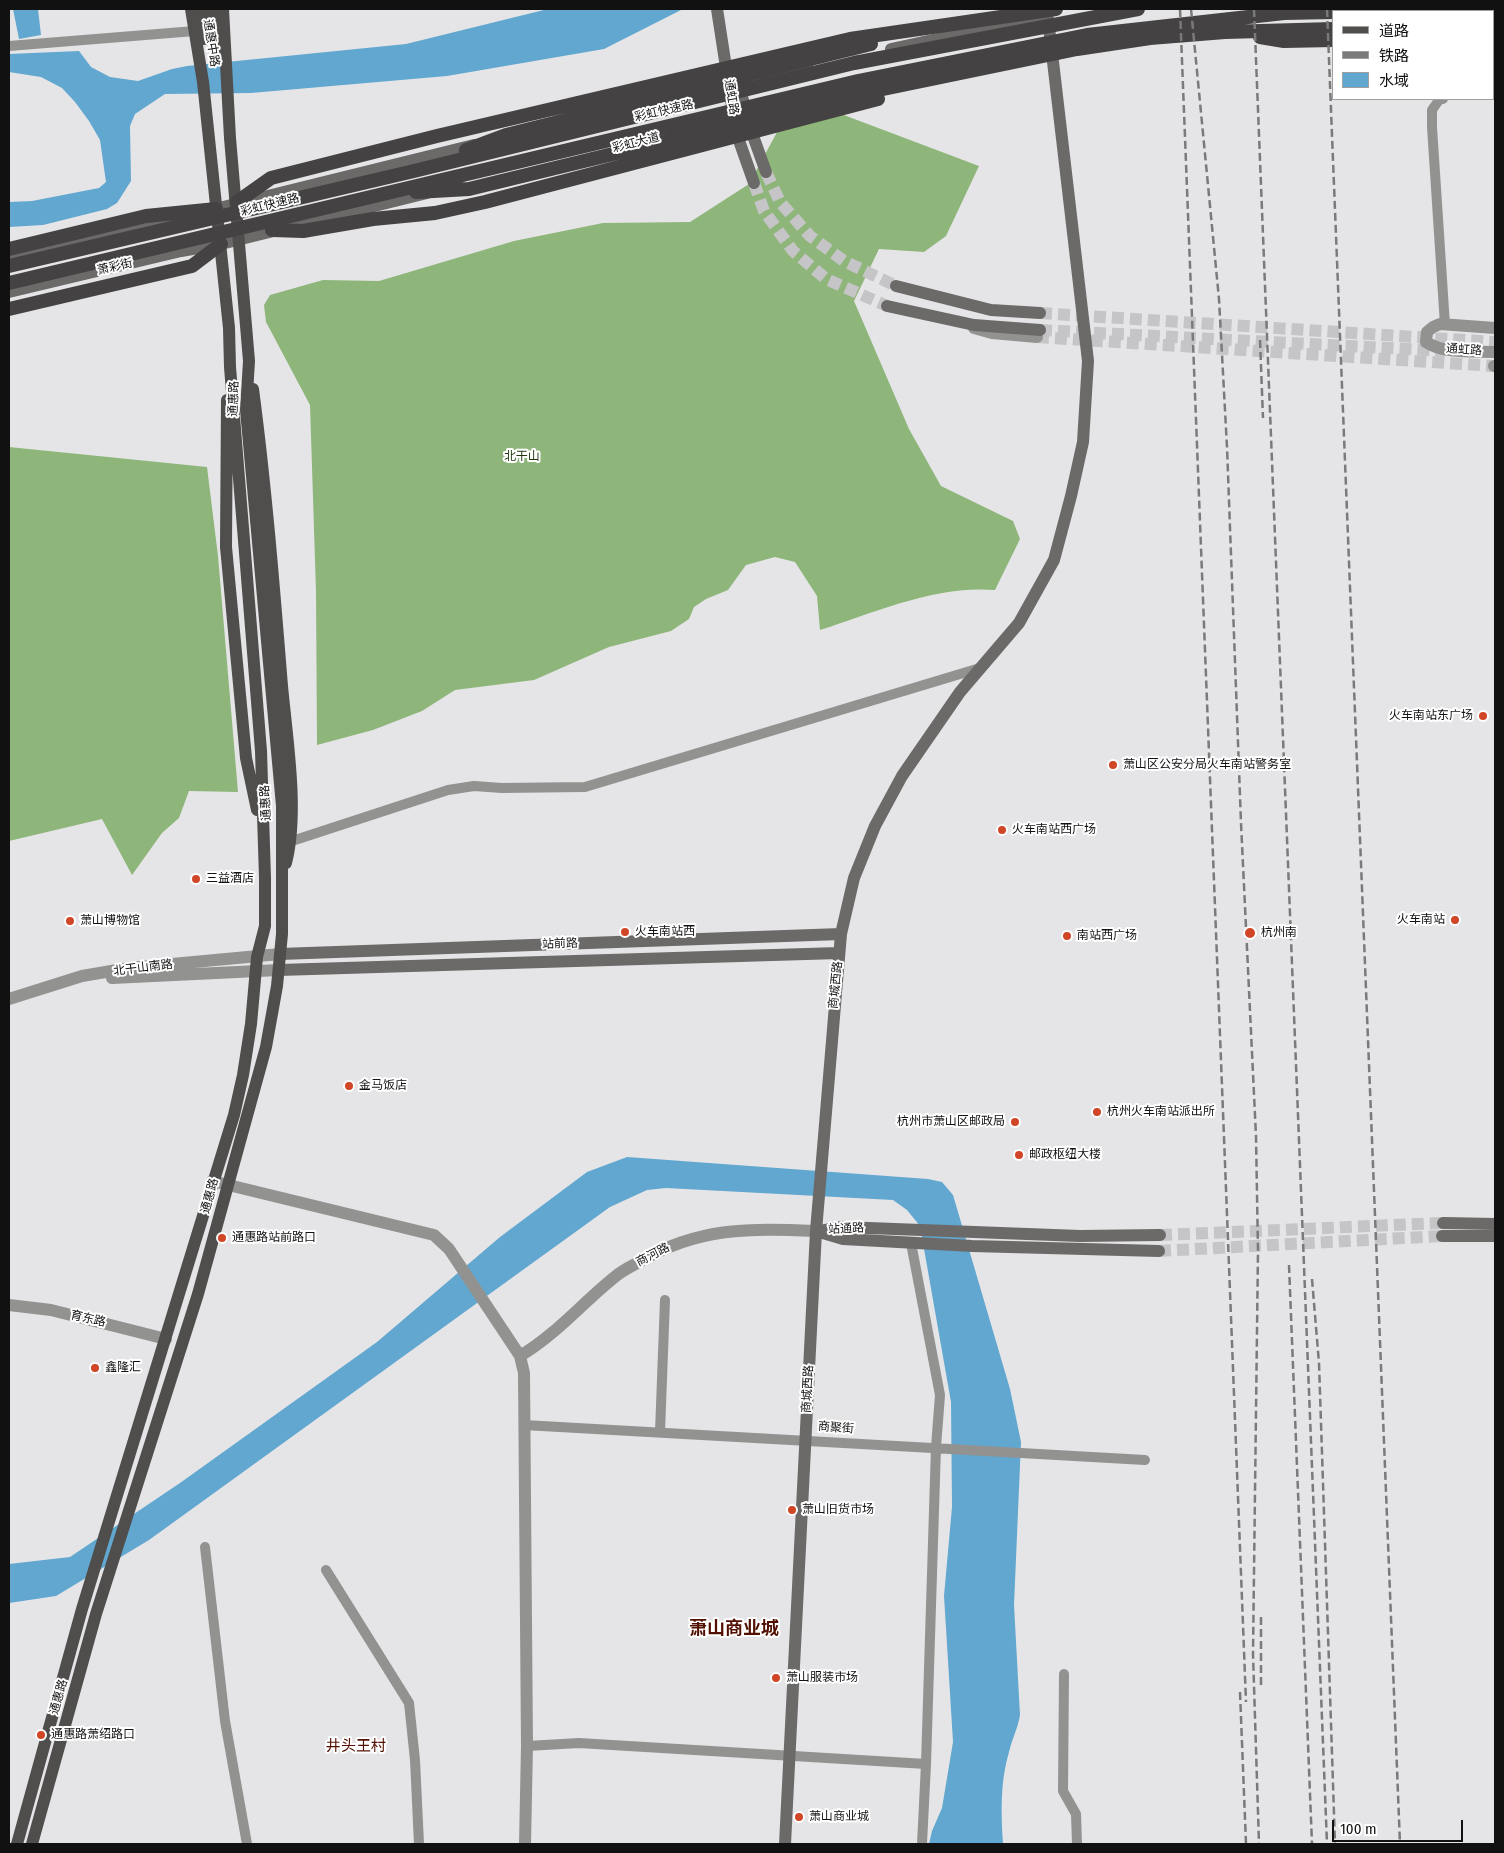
<!DOCTYPE html>
<html>
<head>
<meta charset="utf-8">
<style>
	body { margin:0 }
	#map { position:relative; width:1504px; height:1853px; overflow:hidden; background:#e5e5e7; font-family:"Fira Sans Condensed","Noto Sans SC",sans-serif }
	canvas { display:block }
	.frame { position:absolute; inset:0; border:10px solid #111; pointer-events:none }
	.legend { position:absolute; left:1332px; top:10px; width:162px; height:90px; box-sizing:border-box; background:#fff; border:1px solid #a0a0a0; margin:0; padding:6px 9px; list-style:none; font-size:15px; color:#111 }
	.legend li { display:flex; align-items:center; gap:10px; height:25px }
	.legend b { width:25px; border:1px solid #a0a0a0 }
	.scale { position:absolute; left:1332px; top:1820px; width:131px; height:22px; box-sizing:border-box; border:2px solid #111; border-top:0; padding-left:6px; font-size:15px; line-height:18px; white-space:nowrap; color:#111; -webkit-text-stroke:4px #fff; paint-order:stroke }
</style>
</head>
<body>
<div id="map">
<canvas width="1504" height="1853"></canvas>
<div class="frame"></div>
<ul class="legend">
<li><b style="height:6px;background:#4f4e4d"></b>道路</li>
<li><b style="height:6px;background:#7a7a7b"></b>铁路</li>
<li><b style="height:14px;background:#61a7d0"></b>水域</li>
</ul>
<div class="scale">100 m</div>
</div>
<script>
const g = document.querySelector('canvas').getContext('2d');
g.lineJoin = 'round';
function paint(path, color) { g.fillStyle = color; g.fill(path, 'evenodd'); }
function stroke(path, color, width, dash) { g.strokeStyle = color; g.lineWidth = width; g.lineCap = dash ? 'butt' : 'round'; g.setLineDash(dash || []); g.stroke(path); }
function label(font, color, halo, rows, align = 'center') {
  g.font = font + ' "Fira Sans Condensed","Noto Sans SC",sans-serif'; g.lineWidth = 4; g.setLineDash([]); g.textBaseline = 'middle'; g.strokeStyle = halo; g.fillStyle = color; for (const [text, x, y, turn = 0] of rows) {
    g.save(); g.translate(x, y); g.rotate((+turn || 0) * Math.PI / 180); g.textAlign = isNaN(turn) ? turn : align; if (halo) g.strokeText(text, 0, 0); g.fillText(text, 0, 0); g.restore();
  }
}
paint(new Path2D(`
	M796,97L979,166L946,236L924,252L879,249L854,301L909,429L941,486L1013,521L1020,539L995,590C936,585 876,612 820,630L817,596L795,562L775,557L746,565L728,590L706,599L694,607L689,619L671,631L609,647L534,680L455,690L422,711L373,730L317,745L316,591L310,405L266,322L264,305L270,295L323,280L379,281L514,241L603,223L690,222L749,184Z
	M9,447L207,467L218,556L238,792L189,791L179,818L162,833L132,875L102,819L9,841Z`), '#8fb67a');
paint(new Path2D(`
	M13,9H38L41,35L19,39Z
	M548,9H683L604,49L447,76L251,93L165,94L135,114L130,126L131,181L117,203L107,209L43,225L9,227V202L32,201L99,188L106,182L100,140L89,121L75,102L62,88L41,77L9,72V54L79,51L91,67L110,77L138,81L172,69L187,66L406,44Z
	M627,1157L928,1179L942,1182L953,1195L1010,1389L1021,1442L1014,1605L1020,1715C1018,1728 1012,1739 1009,1752C1000,1782 1001,1813 1003,1844H929L932,1831L942,1808L953,1742L944,1596L952,1507L951,1402L920,1226L907,1210L893,1200L666,1188L647,1190L610,1207L149,1540L56,1596L9,1603V1564L70,1557L180,1483L377,1342L500,1237L587,1172Z`), '#61a7d0');
stroke(new Path2D(`
	M1037,337L1494,366`), '#c5c5c7', 12, [12, 6]);
stroke(new Path2D(`
	M766,172L780,202L810,236L844,261L896,286
	M754,183L764,211L793,251L826,279L887,306
	M1040,313L1495,342
	M1040,330L1445,351
	M1160,1235L1443,1223
	M1159,1251L1442,1236`), '#c5c5c7', 12, [12, 6]);
stroke(new Path2D(`
	M9,46L195,31
	M1443,99L1439,100L1432,110V127L1445,325
	M292,841L448,790L474,786L502,788L585,787L980,668
	M911,1243L940,1395L936,1447L926,1764L922,1844
	M524,1425L1145,1460
	M660,1432L665,1300
	M205,1547L225,1721L247,1844
	M326,1570L409,1703L415,1760L419,1844
	M1064,1674L1063,1791L1076,1814L1077,1844
	M527,1746L579,1743L926,1764`), '#929291', 10);
stroke(new Path2D(`
	M974,328L992,333L1037,337
	M1495,328L1440,324L1433,327L1427,332L1426,342C1443,354 1475,351 1495,352
	M1494,366H1495
	M112,978L279,970
	M9,999L82,976L129,968L280,954
	M212,1181L434,1235L449,1249L520,1356L524,1373L527,1746L525,1844
	M9,1305L51,1310L166,1339
	M520,1356C557,1334 583,1302 616,1276C623,1270 632,1266 639,1262C698,1227 750,1228 816,1231`), '#929291', 12);
stroke(new Path2D(`
	M717,9L736,132L754,183
	M764,77L808,68
	M738,82L752,133L766,172
	M207,211L474,145
	M9,257L176,218
	M896,286L991,310L1040,313
	M9,292L181,251L221,244L427,193
	M887,306L974,325L1040,330
	M280,954L841,934
	M279,970L839,953
	M1443,1223L1495,1224
	M816,1231L843,1239L972,1246L1159,1251
	M820,1231L842,1227L1080,1236L1160,1235
	M1442,1236H1495
	M785,1844L816,1231L841,934L854,878L875,826L902,776L960,692L1019,623L1054,560L1071,496L1083,442L1088,361L1048,19L965,33L891,49`), '#6b6a69', 12);
stroke(new Path2D(`
	M202,9L204,39
	M212,9L216,45L220,60
	M253,389C266,487 274,587 282,686C287,740 299,812 286,863
	M227,400L226,547L246,758L257,810
	M17,1844L82,1609L234,1115L243,1075L251,1024L257,957L265,926V878L261,751L230,367L229,328L203,82L191,9
	M32,1844L96,1614L198,1294L266,1047L277,986L282,934V806L246,410L249,361L230,138L223,9`), '#4f4e4d', 12);
stroke(new Path2D(`
	M1471,11H1495
	M1493,26H1495
	M1260,37L1284,41L1333,40
	M1493,56L1495,61
	M466,150L506,135L871,44
	M416,192L469,189L859,94L1077,49L1150,38L1225,32L1333,29
	M237,202L271,178L437,136L850,39L1056,9
	M272,230L303,231L373,219L435,213L485,202L878,99
	M9,249L146,216L216,209
	M9,266L414,171L854,63L1138,9
	M9,283L858,81L1087,35L1284,13L1333,12
	M9,309L192,266L221,244`), '#444242', 14);
stroke(new Path2D(`
	M1180,9L1246,1702
	M1191,9L1219,299L1227,447L1241,823L1256,1136L1258,1251L1253,1654L1259,1844
	M1254,9L1327,1844
	M1327,9L1400,1844
	M1260,340L1263,418
	M1289,1265L1312,1844
	M1312,1279L1319,1363L1335,1844
	M1261,1617V1689
	M1240,1692L1246,1844`), '#7a7a7b', 2.5, [8, 4]);
for (const [x, y, r, color] of [
	[1483,716,5,"#d04626"],
	[1113,765,5,"#d04626"],
	[1002,830,5,"#d04626"],
	[196,879,5,"#d04626"],
	[1455,920,5,"#d04626"],
	[70,921,5,"#d04626"],
	[625,932,5,"#d04626"],
	[1250,933,6,"#d04626"],
	[1067,936,5,"#d04626"],
	[349,1086,5,"#d04626"],
	[1097,1112,5,"#d04626"],
	[1015,1122,5,"#d04626"],
	[1019,1155,5,"#d04626"],
	[222,1238,5,"#d04626"],
	[95,1368,5,"#d04626"],
	[792,1510,5,"#d04626"],
	[776,1678,5,"#d04626"],
	[41,1735,5,"#d04626"],
	[799,1817,5,"#d04626"]
]) { const dot = new Path2D(); dot.arc(x, y, r, 0, 2 * Math.PI); g.fillStyle = color; g.fill(dot); stroke(dot, '#fff', 2); }
label('12px', '#111', '#fff', [
	["通惠中路",211,43,81],
	["通虹路",731,97,81],
	["彩虹快速路",664,111,-13],
	["彩虹大道",636,143,-14],
	["彩虹快速路",270,205,-14],
	["萧彩街",115,267,-13],
	["通虹路",1464,350,4],
	["通惠路",234,399,-88],
	["通惠路",266,803,-93],
	["站前路",560,944,-2],
	["北干山南路",143,968,-7],
	["商城西路",836,985,-84],
	["通惠路",210,1196,-75],
	["站通路",846,1229,-3],
	["商河路",653,1255,-27],
	["育东路",88,1319,13],
	["商城西路",808,1389,-87],
	["商聚街",836,1428,4],
	["通惠路",59,1697,-74]
]);
label('12px', '#1f380e', '#fff', [
	["北干山",522,457]
]);
label('12px', '#111', '#fff', [
	["火车南站东广场",1473,716,"right"],
	["萧山区公安分局火车南站警务室",1123,765],
	["火车南站西广场",1012,830],
	["三益酒店",206,879],
	["火车南站",1445,920,"right"],
	["萧山博物馆",80,921],
	["火车南站西",635,932],
	["杭州南",1261,933],
	["南站西广场",1077,936],
	["金马饭店",359,1086],
	["杭州火车南站派出所",1107,1112],
	["杭州市萧山区邮政局",1005,1122,"right"],
	["邮政枢纽大楼",1029,1155],
	["通惠路站前路口",232,1238],
	["鑫隆汇",105,1368],
	["萧山旧货市场",802,1510],
	["萧山服装市场",786,1678],
	["通惠路萧绍路口",51,1735],
	["萧山商业城",809,1817]
], 'left');
label('15px', '#521002', '#fff', [
	["井头王村",356,1747]
]);
label('bold 18px', '#521002', '#fff', [
	["萧山商业城",734,1629]
]);
</script>
</body>
</html>
